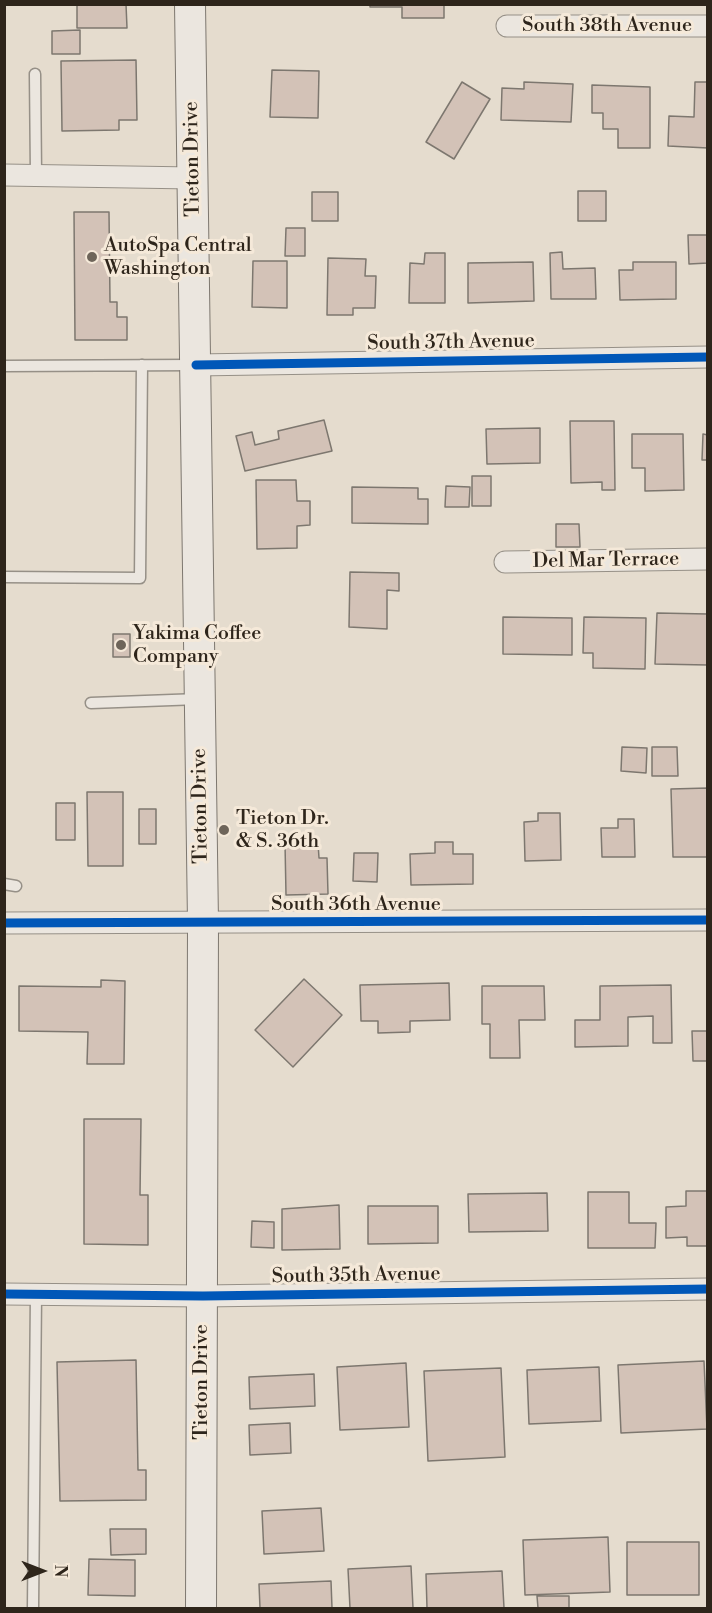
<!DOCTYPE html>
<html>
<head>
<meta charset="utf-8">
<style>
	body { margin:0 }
	#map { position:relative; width:712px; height:1613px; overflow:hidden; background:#e5dcce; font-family:"Libre Bodoni",serif }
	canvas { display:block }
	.frame { position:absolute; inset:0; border:6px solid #2e251b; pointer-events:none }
	.north { position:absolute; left:12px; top:1541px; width:60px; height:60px; -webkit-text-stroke:4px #f5e9d9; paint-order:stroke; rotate:90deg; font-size:16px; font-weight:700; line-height:24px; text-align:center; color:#2e251b }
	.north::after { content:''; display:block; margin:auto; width:21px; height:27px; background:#2e251b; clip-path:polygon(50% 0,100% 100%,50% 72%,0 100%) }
</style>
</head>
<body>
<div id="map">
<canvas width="712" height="1613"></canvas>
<div class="frame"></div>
<div class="north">N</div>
</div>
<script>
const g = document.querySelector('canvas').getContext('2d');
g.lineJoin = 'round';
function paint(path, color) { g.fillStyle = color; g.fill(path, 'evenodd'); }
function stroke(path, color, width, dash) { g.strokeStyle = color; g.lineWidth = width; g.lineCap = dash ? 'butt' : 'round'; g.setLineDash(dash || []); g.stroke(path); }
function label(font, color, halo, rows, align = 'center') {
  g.font = font + ' "Libre Bodoni",serif'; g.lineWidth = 6; g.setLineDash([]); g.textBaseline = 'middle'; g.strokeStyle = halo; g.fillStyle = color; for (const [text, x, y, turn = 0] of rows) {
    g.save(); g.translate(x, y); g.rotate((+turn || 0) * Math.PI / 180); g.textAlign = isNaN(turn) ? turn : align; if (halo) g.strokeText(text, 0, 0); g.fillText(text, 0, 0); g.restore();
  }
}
const building = new Path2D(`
	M77,4H126L127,28H77Z
	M370,4H444V18H402V7H370Z
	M80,30V54H52V31Z
	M136,60L137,120H119V130L62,131L61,61Z
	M272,70L319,71L318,118L270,117Z
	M462,82L490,99L454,159L426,142Z
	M524,82L573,84L571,122L501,120L502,88L524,89Z
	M695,82H708V148L668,146L669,116L694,117Z
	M592,85L650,87V148H618V129H603V113H592Z
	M578,191H606V221H578Z
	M312,192H338V221H312Z
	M74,212H109L110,302H117V317H127V340H75Z
	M286,228H305V256H285Z
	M688,235H708V263L689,264Z
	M562,252L563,269L595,268L596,299H551L550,253Z
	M425,253H445V303H409L410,263L424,264Z
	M328,258L366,259L365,276H376L375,308H353V315H327Z
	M253,261H287V308L252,307Z
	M533,262L534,301L468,303V263Z
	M633,262H676V299L620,300L619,270H633Z
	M324,420L332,451L245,471L236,436L252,432L255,445L279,439L278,431Z
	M570,421H614L615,490H602V482L571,483Z
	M540,428V463L487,464L486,429Z
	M632,434H683L684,490L645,491V468H632Z
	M703,434L708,435V460H702Z
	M472,476H491V506H472Z
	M256,480H296L297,501H310V525L297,526V548L257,549Z
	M446,486L470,487L469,507H445Z
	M352,487L418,488V499H428V524L352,523Z
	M556,524H579L580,547H556Z
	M350,572L399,573V591L387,590V629L349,627Z
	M657,613L708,614V665L655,664Z
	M503,617L572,618V655L503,654Z
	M584,617L646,618L645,669L593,668V653H583Z
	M113,634H130V657H113Z
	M622,747L647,748L646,773L621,771Z
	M652,747H677L678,776H652Z
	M708,788V857H673L671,789Z
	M87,792H123V866H88Z
	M56,803H75V840H56Z
	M139,809H156V844H139Z
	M538,813H560L561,860L525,861L524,822L538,821Z
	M618,819H634L635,857H602L601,828H618Z
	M435,842H453V854H473V884L411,885L410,854L435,853Z
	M285,843H318L319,858H327L328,894L286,895Z
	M354,853H378L377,882L353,881Z
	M304,979L342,1015L293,1067L255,1030Z
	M101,980L125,981L124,1064H87L88,1032L19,1031V986L101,987Z
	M449,983L450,1020L410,1021V1032L378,1033V1021H361L360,985Z
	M671,985L672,1043H653V1016L628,1017V1046L575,1047V1020H600V986Z
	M482,986H544L545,1020H519L520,1058H490V1024H482Z
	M692,1031H708V1061H693Z
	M84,1119H141L140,1195H148V1245L84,1244Z
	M686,1191H708V1246H687V1237L666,1238V1207L686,1206Z
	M588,1192H629V1223H656L655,1248H588Z
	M547,1193L548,1231L469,1232L468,1194Z
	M339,1205L340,1249L282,1250V1209Z
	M368,1206H438V1243L368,1244Z
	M252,1221L274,1222V1248L251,1247Z
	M136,1360L138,1470H146V1500L60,1501L57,1362Z
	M704,1361L707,1429L621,1433L618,1365Z
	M406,1363L409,1427L340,1430L337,1367Z
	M599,1367L601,1421L529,1424L527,1370Z
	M501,1368L505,1457L428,1461L424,1371Z
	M314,1374L315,1406L250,1409L249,1377Z
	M290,1423L291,1453L250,1455L249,1425Z
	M321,1508L324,1551L264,1554L262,1511Z
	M110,1529H146V1554L111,1555Z
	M608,1537L610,1592L525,1595L523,1540Z
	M627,1542H699V1595H627Z
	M89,1559L135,1560V1596L88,1595Z
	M411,1566L413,1608H350L348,1569Z
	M502,1571L504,1608H427L426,1574Z
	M331,1581L332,1608H260L259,1584Z
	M537,1596H569V1608H538Z`);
paint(building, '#d3c2b7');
stroke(building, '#7d776f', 1.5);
const lane = new Path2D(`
	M35,74L36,175
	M4,366L193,365
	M4,577L140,578L142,365
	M91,703L199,699
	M4,884L16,886
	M33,1608L36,1294`);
const street = new Path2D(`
	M507,26H708
	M4,175L193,178
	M196,365L708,357
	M505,562L708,559
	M4,923L708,920
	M4,1294L203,1296L708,1289`);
const secondary = new Path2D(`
	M190,4L203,923L201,1608`);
stroke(lane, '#969087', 13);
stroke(street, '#969087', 23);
stroke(secondary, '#7d776f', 32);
stroke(lane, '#ebe6df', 10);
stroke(street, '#ebe6df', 21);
stroke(secondary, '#ebe6df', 30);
stroke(new Path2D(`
	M196,365L708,357
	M4,923L708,920
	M4,1294L203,1296L708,1289`), '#0057b8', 9);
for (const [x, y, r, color] of [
	[92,257,6,"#6e655a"],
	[121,645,6,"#6e655a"],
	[224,830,6,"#6e655a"]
]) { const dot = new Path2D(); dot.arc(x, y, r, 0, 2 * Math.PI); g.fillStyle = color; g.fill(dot); stroke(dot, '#f5e9d9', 2); }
label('20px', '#2e251b', '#f5e9d9', [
	["South 38th Avenue",607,26],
	["Tieton Drive",193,159,-91],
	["South 37th Avenue",451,343,-1],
	["Del Mar Terrace",606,561,-1],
	["Tieton Drive",201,806,-91],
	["South 36th Avenue",356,905],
	["South 35th Avenue",356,1276,-1],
	["Tieton Drive",202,1382,-90]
]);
label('20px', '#2e251b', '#f5e9d9', [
	["AutoSpa Central",104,246],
	["Washington",104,269],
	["Yakima Coffee",133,634],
	["Company",133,657],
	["Tieton Dr.",236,819],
	["& S. 36th",236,842]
], 'left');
</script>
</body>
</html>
